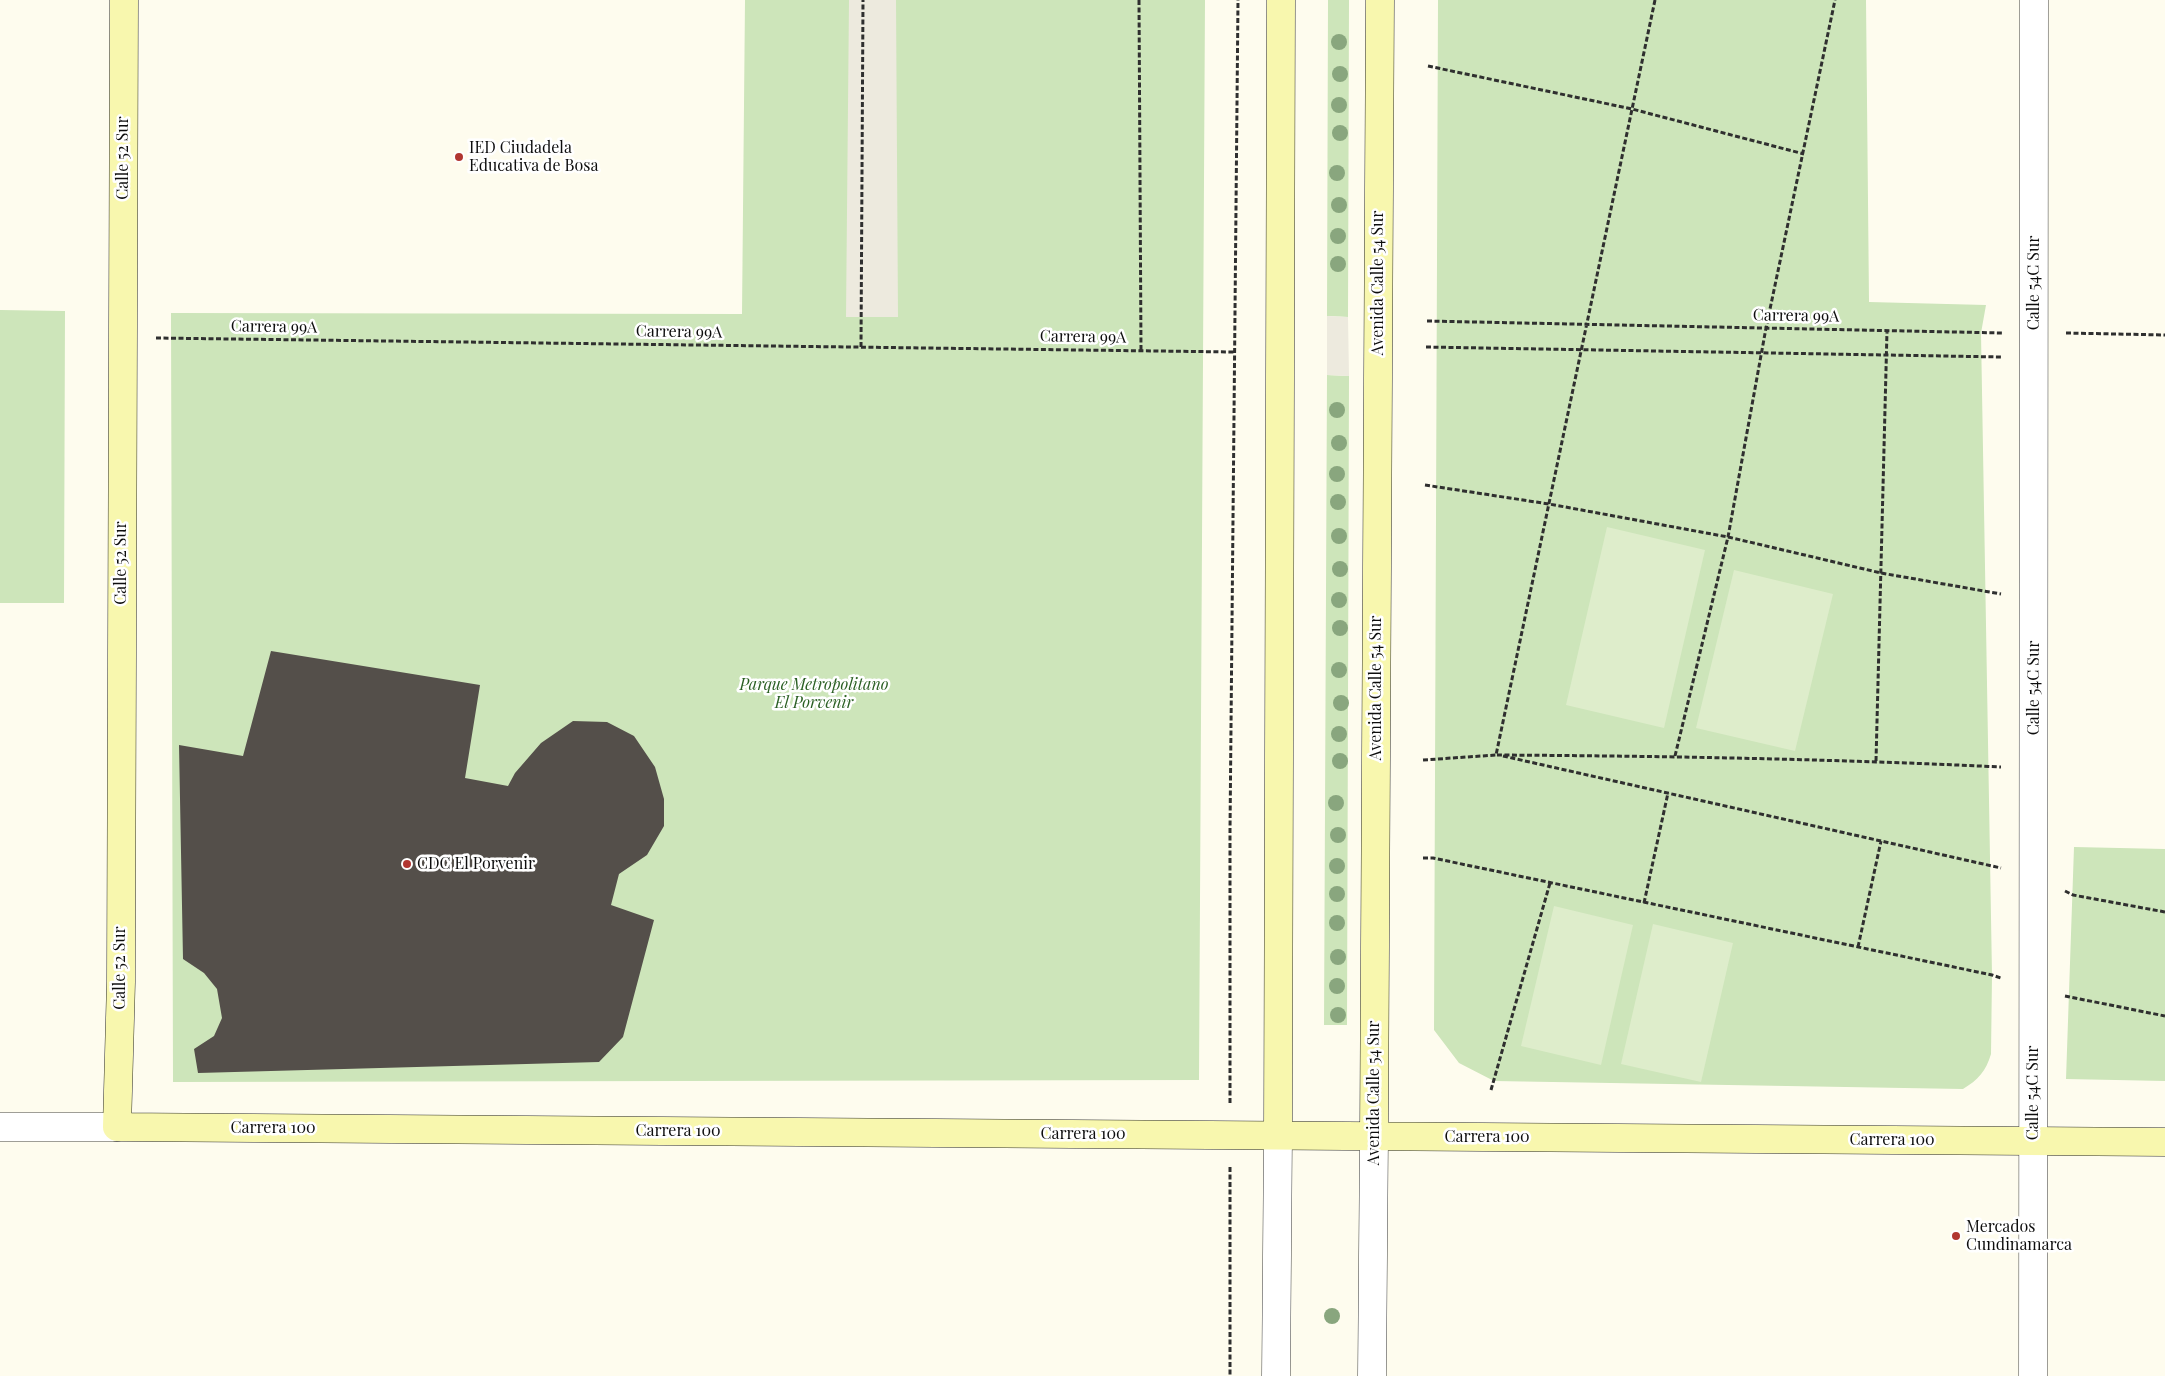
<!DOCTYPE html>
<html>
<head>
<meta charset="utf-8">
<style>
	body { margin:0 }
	canvas { display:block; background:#fefcee }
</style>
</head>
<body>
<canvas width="2165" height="1376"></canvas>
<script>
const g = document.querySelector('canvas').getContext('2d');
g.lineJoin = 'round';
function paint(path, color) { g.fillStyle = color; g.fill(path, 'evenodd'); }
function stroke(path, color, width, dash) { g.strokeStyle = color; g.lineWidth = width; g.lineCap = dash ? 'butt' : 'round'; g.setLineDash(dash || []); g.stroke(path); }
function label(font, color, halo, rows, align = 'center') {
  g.font = font + ' "Playfair Display",serif'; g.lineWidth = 5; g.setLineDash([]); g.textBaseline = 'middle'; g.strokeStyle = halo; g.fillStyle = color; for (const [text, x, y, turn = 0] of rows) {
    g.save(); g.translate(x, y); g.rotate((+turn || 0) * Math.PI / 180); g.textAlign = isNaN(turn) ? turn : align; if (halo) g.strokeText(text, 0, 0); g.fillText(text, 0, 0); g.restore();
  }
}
paint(new Path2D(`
	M745,0H1205L1199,1080L173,1082L171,313L742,314Z
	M1328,0H1349L1348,317L1327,316Z
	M1438,0H1866L1869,302L1986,305L1981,333L1992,975L1991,1054C1986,1071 1978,1080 1963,1089L1494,1081L1459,1063L1434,1030Z
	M0,310L65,311L64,603H0Z
	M1327,375L1349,376L1347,1025H1324Z
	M2074,847L2165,849V1081L2066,1079Z`), '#cde5ba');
paint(new Path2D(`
	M1607,527L1705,550L1664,728L1566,705Z
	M1734,570L1833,594L1795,751L1696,728Z
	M1554,906L1633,925L1601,1065L1521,1046Z
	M1653,924L1733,943L1701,1082L1621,1064Z`), '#deedcb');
paint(new Path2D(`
	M849,0H896L898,317H846Z
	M1327,316L1348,317L1349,376L1327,375Z`), '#edeade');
paint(new Path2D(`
	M271,651L480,685L465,778L508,786L515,773L541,743L573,721L607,722L634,736L655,767L664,799V826L647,855L619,874L611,905L654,920L623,1037L599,1062L198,1073L194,1049L214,1036L222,1018L217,989L204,973L183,959L179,745L243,756Z`), '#544f4a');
const street = new Path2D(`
	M0,1127H117
	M1276,1376L1278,1135
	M1372,1376L1374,1136
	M2033,1376L2034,0`);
const secondary = new Path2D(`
	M124,0L121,982L117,1127L2165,1142
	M1278,1135L1281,0
	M1374,1136L1380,0`);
stroke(street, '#404040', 29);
stroke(secondary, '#2f2f2f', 29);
stroke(new Path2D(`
	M1139,0L1141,351
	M1655,0L1496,755C1665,756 1833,759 2001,767
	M1428,66L1632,109L1804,154
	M1427,321L2002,333
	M2066,333L2165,335
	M156,338L1234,352
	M861,347L863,0
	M1426,347L2001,357
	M1425,485L1549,504L1728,537L1881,573L2001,594
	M1503,756L2001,868
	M1675,756L1728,537L1766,328L1835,0
	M1423,760L1496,755
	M1876,761L1887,331
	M1423,858H1433L1992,975L2001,978
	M2065,891L2073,895L2165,912
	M1644,903L1668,793
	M1858,947L1881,841
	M2065,996L2165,1016
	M1491,1090L1550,883
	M1230,1103V831L1238,0
	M1230,1167V1376`), '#2f2f2f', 3, [5, 2.5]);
stroke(street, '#fff', 28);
stroke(secondary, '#f8f7ae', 28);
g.fillStyle = '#89a67e';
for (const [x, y] of [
	[1339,42],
	[1340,74],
	[1339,105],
	[1340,133],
	[1337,173],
	[1339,205],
	[1338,236],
	[1338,264],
	[1337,410],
	[1339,443],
	[1337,474],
	[1338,502],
	[1339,536],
	[1340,569],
	[1339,600],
	[1340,628],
	[1339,670],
	[1341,703],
	[1339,734],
	[1340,761],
	[1336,803],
	[1338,835],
	[1337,866],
	[1337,894],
	[1337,923],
	[1338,957],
	[1337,986],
	[1338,1015],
	[1332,1316]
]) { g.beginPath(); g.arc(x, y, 8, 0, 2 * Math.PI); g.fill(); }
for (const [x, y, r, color] of [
	[459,157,5,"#b13631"],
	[407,864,5,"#b13631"],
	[1956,1236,5,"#b13631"]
]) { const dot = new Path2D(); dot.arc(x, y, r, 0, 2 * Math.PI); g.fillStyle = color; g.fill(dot); stroke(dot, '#fff', 2); }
label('16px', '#0d0d0d', '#fff', [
	["IED Ciudadela",469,148],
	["Educativa de Bosa",469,166],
	["CDC El Porvenir",417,864],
	["Mercados",1966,1227],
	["Cundinamarca",1966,1245]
], 'left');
label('16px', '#0d0d0d', '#fff', [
	["Calle 52 Sur",123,158,-90],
	["Avenida Calle 54 Sur",1378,283,-90],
	["Calle 54C Sur",2034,283,-90],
	["Carrera 99A",1796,316,1],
	["Carrera 99A",274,327,1],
	["Carrera 99A",679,332,1],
	["Carrera 99A",1083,337,1],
	["Calle 52 Sur",121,563,-90],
	["Avenida Calle 54 Sur",1376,688,-90],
	["Calle 54C Sur",2034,688,-90],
	["Calle 52 Sur",120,968,-90],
	["Avenida Calle 54 Sur",1374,1093,-90],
	["Calle 54C Sur",2033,1093,-90],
	["Carrera 100",273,1128],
	["Carrera 100",678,1131],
	["Carrera 100",1083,1134],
	["Carrera 100",1487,1137],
	["Carrera 100",1892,1140]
]);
label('italic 16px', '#2a5f23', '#fff', [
	["Parque Metropolitano",814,685],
	["El Porvenir",814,703]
]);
</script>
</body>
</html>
